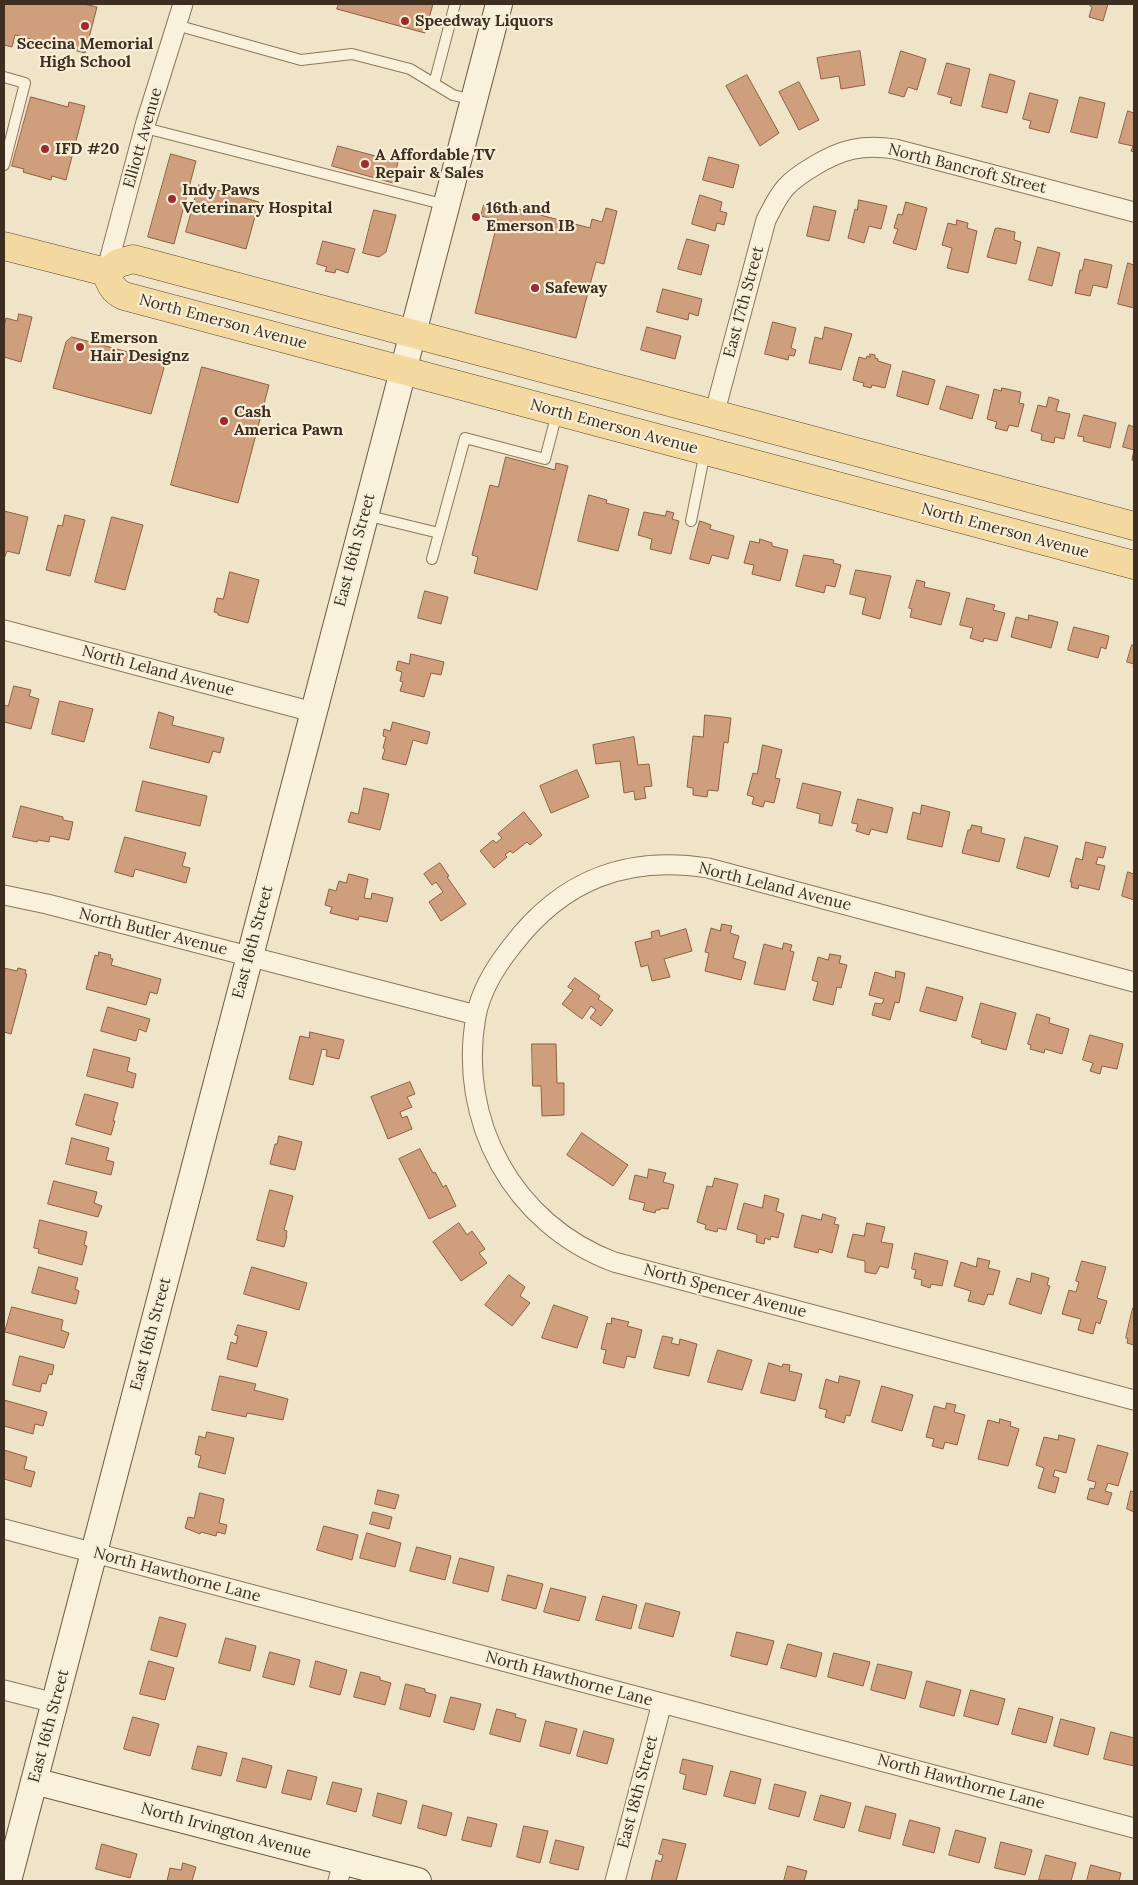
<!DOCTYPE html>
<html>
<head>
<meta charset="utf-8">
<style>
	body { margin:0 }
	#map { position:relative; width:1138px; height:1885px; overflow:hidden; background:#f0e4c8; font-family:Lora,serif }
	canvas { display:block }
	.frame { position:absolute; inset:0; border:5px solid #3d2e20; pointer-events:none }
</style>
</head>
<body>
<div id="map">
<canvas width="1138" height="1885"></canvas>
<div class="frame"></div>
</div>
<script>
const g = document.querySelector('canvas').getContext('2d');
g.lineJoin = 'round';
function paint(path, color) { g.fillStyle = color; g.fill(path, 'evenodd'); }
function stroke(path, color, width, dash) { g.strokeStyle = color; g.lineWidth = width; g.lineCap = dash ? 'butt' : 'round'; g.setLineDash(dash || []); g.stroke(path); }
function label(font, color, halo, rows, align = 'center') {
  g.font = font + ' Lora,serif'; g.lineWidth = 4.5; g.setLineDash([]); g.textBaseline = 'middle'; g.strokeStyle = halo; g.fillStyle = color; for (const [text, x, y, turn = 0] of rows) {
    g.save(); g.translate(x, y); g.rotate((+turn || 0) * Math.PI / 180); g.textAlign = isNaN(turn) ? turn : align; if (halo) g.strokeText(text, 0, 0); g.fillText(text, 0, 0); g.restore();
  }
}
const building = new Path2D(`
	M4,4H84L97,7L85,53L15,35L12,47L4,45Z
	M339,4H433L425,33L337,9Z
	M1091,4H1108L1103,21L1089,17L1092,7L1090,6Z
	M860,51L865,85L841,89L839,76L821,79L817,58Z
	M901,51L926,59L917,90L908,87L904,97L889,93Z
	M947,63L970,69L961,106L950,103L952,98L938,94Z
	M990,74L1015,81L1007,113L982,107Z
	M747,75L779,133L760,146L726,86Z
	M799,82L819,120L799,130L779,92Z
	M1030,93L1058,100L1049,133L1029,128L1031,121L1023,119Z
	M31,97L68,107L69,102L85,106L66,180L52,176L51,180L23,172L24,169L12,166Z
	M1080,97L1105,103L1097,138L1071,132Z
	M1128,111L1134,113V152L1131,151L1133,146L1119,143Z
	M338,146L398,162L393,183L332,166Z
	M171,154L196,161L174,244L148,237Z
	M709,157L739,165L733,188L703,180Z
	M199,185L259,202L246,249L186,232Z
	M700,195L722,202L720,211L727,213L724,225L717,223L715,231L692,224Z
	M859,200L887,206L881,229L869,226L864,243L848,238L855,209L857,210Z
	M906,202L927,208L916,250L893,243L898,229L894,228L898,214L902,215Z
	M484,205L501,209L502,205L590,228L592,219L602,222L606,208L617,211L604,264L596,262L576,338L475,313L498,220L481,216Z
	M814,206L836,211L829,241L807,236Z
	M374,210L396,215L386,252L379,257L363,253Z
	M957,220L968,223L967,228L977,231L968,273L947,268L952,248L942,245L948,223L956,225Z
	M998,228L1015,232L1014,240L1021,242L1016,264L987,257L995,229Z
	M687,239L709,245L701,275L678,269Z
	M323,241L355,249L348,273L336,269L335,273L325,271L327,267L317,264Z
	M1038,247L1060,253L1052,286L1029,280Z
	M1085,259L1112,265L1107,288L1093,285L1090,296L1075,293L1080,270H1082Z
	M1128,263L1134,265V308L1118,304Z
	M663,289L702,299L698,316L689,313L688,320L657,312Z
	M19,314L32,317L21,362L4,357V327L6,318L17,321Z
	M773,322L796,328L791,348L796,350L794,356L789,355L788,360L765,354Z
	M647,327L681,336L675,359L641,350Z
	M825,327L852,334L841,370L809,363L815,337L822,339Z
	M72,337L158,360L164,368L151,414L53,388L66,342Z
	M870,354L875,355V358L878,359V361L891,365L885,388L872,385L871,388L863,386L864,383L853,380L859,357L866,359L867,356L870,357Z
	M202,367L269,385L238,503L171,485Z
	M903,371L935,380L928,405L897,396Z
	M947,386L979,395L972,419L940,409Z
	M1002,388L1021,392L1019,403L1024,404L1018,427L1009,425L1007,431L995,428L997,422L987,419L994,389L1001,391Z
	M1049,397L1059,400L1056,411L1070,414L1064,439L1055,437L1054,443L1041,440L1042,434L1031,431L1038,405L1046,407Z
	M1084,415L1116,423L1110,448L1083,441L1084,437L1078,436Z
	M1129,425L1134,427V461L1132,460L1134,450L1123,447Z
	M506,457L555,470L556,463L568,466L537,590L474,573L478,557L472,555L490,485L498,487Z
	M589,495L607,500L606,503L629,509L618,551L578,541Z
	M4,511L28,517L19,554L7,551L4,559Z
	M667,511L674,513L672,519L679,521L671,554L650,549L652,539L638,535L644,512L665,516Z
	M65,515L85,520L70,576L46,570L58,525L62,526Z
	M112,517L143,525L125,590L95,582Z
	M700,521L711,525L710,529L734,536L728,559L712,555L709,564L690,559Z
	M760,539L772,543V546L788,550L780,581L752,574L754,565L744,563L750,541L759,543Z
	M804,555L834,560L833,563L841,565L835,587L826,585L824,593L796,586Z
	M856,570L891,576L880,619L862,614L866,598L850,594Z
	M230,572L259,580L248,623L218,615V613L214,612L217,598L223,599Z
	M917,580L925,582L924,587L950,593L941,625L910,617L912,609L909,608Z
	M425,591L448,597L441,624L418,618Z
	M967,598L995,605L993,610L1005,613L997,641L984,638L983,642L970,638L973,628L960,625Z
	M1029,615L1058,622L1051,648L1011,637L1016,617L1028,620Z
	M1074,627L1109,636L1106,649L1101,647L1098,658L1068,650Z
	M1132,645H1134V668L1133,667L1134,664L1127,662Z
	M411,654L444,662L441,675L431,673L424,697L400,691L403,682L400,681L402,672L396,670L398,661L409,664Z
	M14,686L31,690L29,696L39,699L31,729L4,722V705L8,706Z
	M60,701L93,709L84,742L52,734Z
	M159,712L174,717L172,725L224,738L220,753L213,751L209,763L150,748Z
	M705,715L731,718L728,743L724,742L718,791L708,790L707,797L693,795V788L687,787L693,736L703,737Z
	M393,722L430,732L427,744L413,740L406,765L382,759L385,749L383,748L386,737L383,736L384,729L390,731Z
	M634,737L638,765L649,764L652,786L644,787L646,798L635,800L634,791L624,793L620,761L596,764L593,745Z
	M763,745L782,750L775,778L780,779L774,803L765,801L763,807L752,804L754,797L747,795L753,773L757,774Z
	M577,770L589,797L551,813L540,786Z
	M143,781L207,796L200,826L136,811Z
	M803,783L841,792L832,826L819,823L820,814L797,808Z
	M364,788L389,794L380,830L348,822L351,812L358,814Z
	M858,799L893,808L887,833L871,829L869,835L856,831L858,824L852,823Z
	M922,805L950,812L942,847L907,839L913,812L920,814Z
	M21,806L63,817V820L73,822L69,840L50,836L49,842L38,840L37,842L13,837Z
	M524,812L542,835L530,845L527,842L513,853L510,851L505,855L507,857L494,868L480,851L493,840L496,843L502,838L498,834Z
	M972,825L982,827L981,833L1005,839L999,862L962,853L968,830H970Z
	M125,837L186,853L182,866L190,868L186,883L135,869L133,877L115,872Z
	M1025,837L1058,846L1049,877L1017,868Z
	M1086,842L1106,847L1103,858L1098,857L1096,864L1105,866L1099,890L1079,885L1078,889L1071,887L1072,882H1070L1076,858L1082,860Z
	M440,863L449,876L447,877L466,904L441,921L429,902L443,892L436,882L432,885L424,874Z
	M1128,872L1134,874V900L1122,896Z
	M349,874L368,879L364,898L371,899L372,893L393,898L387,922L359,916L358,920L330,913L332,907L325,905L329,889L336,891L339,881L346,883Z
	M722,924L732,926L730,933L739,936L733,958L746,962L741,980L705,971L709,953L705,952L711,928L720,931Z
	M686,929L692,951L664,959L670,977L652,981L648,965L641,967L635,942L652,938L651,932L659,930L660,936Z
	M784,943L792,945L790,951L794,952L785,990L754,984L764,944L782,949Z
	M99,952L111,955L110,958L113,959L111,965L161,979L157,994L150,992L146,1005L86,989L95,955L98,956Z
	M830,954L841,956L839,963L847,965L841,988L837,987L833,1005L813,1000L818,982L812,980L818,957L828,960Z
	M4,965V968L17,971L18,968L26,970L25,974H27L11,1034L4,1032Z
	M896,971L905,973L899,1003L895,1002L890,1020L872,1015L875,1003L882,1004L884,999L869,995L875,972L895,978Z
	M575,978L600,996L598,999L613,1010L601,1026L590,1018L596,1010L591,1006L582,1019L562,1004L573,990L568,987Z
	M927,987L963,997L956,1021L920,1011Z
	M981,1003L1016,1013L1006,1050L981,1043L982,1040L972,1037Z
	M108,1007L150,1019L146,1032L139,1029L136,1041L101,1031Z
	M1037,1014L1050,1018L1049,1023L1069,1029L1062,1054L1045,1049L1044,1053L1030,1049L1031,1045L1028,1044Z
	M310,1032L344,1040L339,1059L326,1056L327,1050L322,1049L313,1085L289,1079L300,1036L309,1038Z
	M1090,1035L1123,1044L1117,1069L1102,1066L1100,1074L1090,1071L1093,1063L1083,1060Z
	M532,1044H556L557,1083H564V1115L542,1116L541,1086H533Z
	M94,1049L130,1058L127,1071L136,1074L133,1088L87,1076Z
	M410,1082L415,1094L407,1097L412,1107L400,1112L402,1118L407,1116L412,1129L388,1139L371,1097Z
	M85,1094L118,1103L113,1121H115L111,1135L76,1125Z
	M582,1133L628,1165L613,1186L567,1155Z
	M279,1136L302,1142L295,1170L270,1164L275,1144H277Z
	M72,1138L109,1148L106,1160L114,1162L111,1175L66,1164Z
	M420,1149L433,1173L435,1172L443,1187L446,1185L456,1206L429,1219L399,1159Z
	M649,1169L666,1173L663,1182L674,1185L668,1209L661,1208L660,1210H656L655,1213L643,1210L645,1203L629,1199L635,1175L647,1178Z
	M715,1178L738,1184L726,1230L718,1228L717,1232L705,1229L706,1225L697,1222L707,1186L712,1187Z
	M54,1181L97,1192L94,1203L102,1206L98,1217L48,1204Z
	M270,1190L293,1196L284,1230L287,1231L286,1236H287L284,1247L257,1240Z
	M765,1195L779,1199L776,1211L784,1214L778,1238L771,1236L770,1240L765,1238L764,1244L756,1242L757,1235L755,1234L737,1229L744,1203L762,1208Z
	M823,1214L836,1218L834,1224L839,1225L832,1253L819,1249L818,1253L794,1247L802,1215L821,1220Z
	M40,1220L87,1232L84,1245L87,1246L82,1265L38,1253L39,1249L34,1248Z
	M459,1223L467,1235L472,1231L485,1249L479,1253L487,1263L461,1281L433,1242Z
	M867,1223L885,1227L881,1242L893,1244L888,1268L880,1266L876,1274L865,1272V1261L847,1257L853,1234L864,1236Z
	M915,1253L948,1261L942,1286L931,1284L930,1288L921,1285L922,1280L914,1278L916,1270L912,1269Z
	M978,1258L990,1261L988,1268L1000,1271L993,1295L988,1294L984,1305L968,1301L971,1291L954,1286L961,1262L976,1267Z
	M1082,1261L1106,1267L1097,1298L1107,1301L1100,1324L1096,1322L1093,1334L1078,1330L1081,1319L1062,1314L1069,1290L1076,1292L1079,1282L1076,1281Z
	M39,1267L78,1278L75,1289L79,1291L76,1304L32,1293Z
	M252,1267L307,1283L299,1310L244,1294Z
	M1032,1273L1049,1278L1047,1285L1050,1286L1041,1314L1009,1304L1017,1278L1030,1282Z
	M509,1275L525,1287L520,1296L530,1303L512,1326L485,1305Z
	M554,1305L588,1317L577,1348L542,1338Z
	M12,1307L63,1320L61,1330L69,1333L64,1348L5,1332Z
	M1133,1308H1134V1345L1127,1343L1128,1339L1126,1338Z
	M612,1318L629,1322L627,1326L642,1330L635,1358L627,1356L624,1368L603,1363L606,1350L601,1349L607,1323L611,1324Z
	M238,1325L267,1332L257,1367L227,1359L231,1342L236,1344L238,1336L235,1335Z
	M663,1336L673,1338L671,1343L679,1345L680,1339L697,1344L689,1376L654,1368Z
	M718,1350L752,1360L742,1390L708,1382Z
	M20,1356L54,1365L52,1375L49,1374L46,1384L42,1383L40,1392L13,1385Z
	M769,1363L782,1367L783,1364L790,1365L789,1371L802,1374L795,1401L761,1393Z
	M220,1376L256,1384L254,1390L288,1399L283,1420L247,1413L246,1417L212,1410Z
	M840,1376L860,1381L850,1416L846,1415L844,1423L825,1417L827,1410L819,1408L826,1379L838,1383Z
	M882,1386L913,1395L902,1431L872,1422Z
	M4,1400L47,1412L43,1426L35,1424L33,1434L4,1426Z
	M947,1403L956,1405L954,1412L965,1415L957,1445L945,1442L943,1449L932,1446L934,1439L926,1437L934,1406L945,1409Z
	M1000,1419L1011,1422L1010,1426L1019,1429L1008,1466L978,1459L988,1420L999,1423Z
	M207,1432L234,1438L225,1474L198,1467L201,1456L195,1454L199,1436L205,1438Z
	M1059,1435L1075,1439L1066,1473L1055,1470L1053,1476L1059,1478L1055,1493L1038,1488L1044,1468L1036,1465L1044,1437L1058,1440Z
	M1098,1445L1128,1453L1118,1486L1108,1483L1105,1491L1112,1493L1108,1505L1087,1499L1090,1488L1094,1489L1096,1482L1088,1480Z
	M4,1450L27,1457L24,1469L35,1472L31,1487L4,1479Z
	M378,1490L399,1495L395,1509L375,1504Z
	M1131,1491L1134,1492V1512L1127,1509Z
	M200,1493L224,1499L219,1523L227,1525L225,1534L217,1532L216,1536L201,1532L200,1534L185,1528L188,1517L194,1518Z
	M373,1512L392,1517L389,1529L370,1524Z
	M324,1526L358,1535L352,1560L317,1550Z
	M367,1533L401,1543L395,1567L360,1558Z
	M417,1547L451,1556L445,1580L410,1571Z
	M460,1558L494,1567L488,1592L453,1583Z
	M508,1575L543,1584L536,1609L502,1600Z
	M551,1588L586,1597L579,1621L544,1612Z
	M603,1596L637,1605L631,1629L596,1620Z
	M646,1603L680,1612L673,1637L639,1628Z
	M160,1617L186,1624L177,1657L151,1650Z
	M737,1632L774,1641L767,1665L731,1656Z
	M226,1638L256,1646L250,1671L219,1663Z
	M788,1644L822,1653L816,1677L781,1668Z
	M270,1652L300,1660L294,1685L263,1677Z
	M834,1653L870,1662L863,1686L828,1677Z
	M149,1661L174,1668L165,1700L140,1694Z
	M316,1661L347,1670L340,1695L310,1687Z
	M878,1664L912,1672L905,1699L871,1690Z
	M361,1672L380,1677V1680L391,1683L385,1705L354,1697Z
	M927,1681L961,1690L954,1716L920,1707Z
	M406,1684L425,1689V1692L436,1695L430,1717L400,1709Z
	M971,1690L1005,1699L998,1725L964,1716Z
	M451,1697L481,1704L474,1730L444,1722Z
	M1019,1708L1053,1717L1046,1743L1012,1734Z
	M497,1709L516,1714L515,1717L526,1720L520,1742L490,1734Z
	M133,1717L159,1724L150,1756L124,1749Z
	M1061,1719L1095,1728L1088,1755L1054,1746Z
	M546,1721L577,1729L570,1754L540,1746Z
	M584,1731L614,1739L607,1764L577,1756Z
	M1111,1732L1134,1738V1766L1104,1759Z
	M198,1746L227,1753L221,1776L192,1769Z
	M243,1758L272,1766L266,1788L237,1781Z
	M683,1759L713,1766L706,1795L683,1789L686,1775L680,1773Z
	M288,1770L317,1777L311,1800L282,1793Z
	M731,1771L761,1779L755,1804L724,1796Z
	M333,1782L362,1789L356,1812L327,1804Z
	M775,1784L806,1792L799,1817L769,1809Z
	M378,1793L407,1801L401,1824L373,1816Z
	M821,1795L851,1803L844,1828L814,1820Z
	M423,1805L452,1813L446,1836L418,1828Z
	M866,1806L896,1814L890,1839L859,1831Z
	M468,1817L497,1824L491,1847L462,1840Z
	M910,1820L940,1828L934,1853L903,1845Z
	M524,1826L548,1831L540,1863L517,1857Z
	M956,1830L986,1838L979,1863L949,1855Z
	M663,1839L686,1844L676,1881H651L656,1860L661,1862L663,1855L659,1854Z
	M556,1840L584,1847L578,1870L550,1863Z
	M1001,1842L1032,1850L1025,1875L995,1868Z
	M102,1844L137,1854L130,1878L96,1869Z
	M1046,1855L1076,1863L1071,1881L1039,1880Z
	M183,1863L196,1867L192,1881H167L170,1868L181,1870Z
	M1091,1865L1121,1873L1119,1881H1087Z
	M788,1866L807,1871L804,1881H784Z`);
paint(building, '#cf9f7d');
stroke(building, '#8d5f41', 1);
const lane = new Path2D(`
	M176,25L301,60L352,54L410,69L453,95L473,100
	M434,84L455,4
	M145,128L446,205
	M4,165L25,83L4,77
	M365,515L439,533
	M691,521L705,452
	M432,559L465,438L545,459L557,413`);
const street = new Path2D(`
	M106,272L146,122L183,4
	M714,415L766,220C772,209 777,197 786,187C794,178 804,172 814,166C842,149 863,144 895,149L1134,212
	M4,630L313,712
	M4,895L47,904L476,1015
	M1134,982L708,868C626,855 562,880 512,946C496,966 481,990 476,1016C457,1121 513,1224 614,1262L1134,1400
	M4,1529L1134,1828
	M4,1690L55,1703
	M338,1881L343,1862
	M615,1881L662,1703`);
const secondary = new Path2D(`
	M34,1781L418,1881
	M8,1881L499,4`);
const primary = new Path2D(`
	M4,246L106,272
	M106,272C110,284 113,291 124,296L1134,565
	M106,272L119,263L133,259L1134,526`);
stroke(lane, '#8d765c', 12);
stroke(street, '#8d765c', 21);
stroke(secondary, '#6f573f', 28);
stroke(primary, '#5b4430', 29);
stroke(lane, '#faf1dc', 10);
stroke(street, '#faf1dc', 19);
stroke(secondary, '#faf1dc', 26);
stroke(primary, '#f3d9a0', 28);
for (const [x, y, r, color] of [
	[405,21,5,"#9e2a2b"],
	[85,26,5,"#9e2a2b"],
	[45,149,5,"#9e2a2b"],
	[365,164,5,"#9e2a2b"],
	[172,199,5,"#9e2a2b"],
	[476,217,5,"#9e2a2b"],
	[535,288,5,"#9e2a2b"],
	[80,347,5,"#9e2a2b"],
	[224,421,5,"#9e2a2b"]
]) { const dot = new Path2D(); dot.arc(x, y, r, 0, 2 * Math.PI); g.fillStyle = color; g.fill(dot); stroke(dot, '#f7eed8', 2); }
label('bold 16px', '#3d2e20', '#f7eed8', [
	["Speedway Liquors",415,21],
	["Scecina Memorial",85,44,"center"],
	["High School",85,62,"center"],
	["IFD #20",55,149],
	["A Affordable TV",375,155],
	["Repair & Sales",375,173],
	["Indy Paws",182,190],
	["Veterinary Hospital",182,208],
	["16th and",486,208],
	["Emerson IB",486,226],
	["Safeway",545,288],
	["Emerson",90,338],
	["Hair Designz",90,356],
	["Cash",234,412],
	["America Pawn",234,430]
], 'left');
label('16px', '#3d2e20', '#f7eed8', [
	["Elliott Avenue",143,138,-74],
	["North Bancroft Street",967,169,14],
	["East 17th Street",744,302,-75],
	["North Emerson Avenue",223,322,15],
	["North Emerson Avenue",614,427,15],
	["North Emerson Avenue",1005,531,15],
	["East 16th Street",355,550,-75],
	["North Leland Avenue",158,671,15],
	["North Leland Avenue",775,887,14],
	["North Butler Avenue",153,932,14],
	["East 16th Street",253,942,-75],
	["North Spencer Avenue",725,1291,15],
	["East 16th Street",151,1334,-75],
	["North Hawthorne Lane",177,1575,15],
	["North Hawthorne Lane",569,1679,15],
	["East 16th Street",49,1726,-75],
	["North Hawthorne Lane",961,1782,15],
	["East 18th Street",638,1792,-75],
	["North Irvington Avenue",226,1831,15]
]);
</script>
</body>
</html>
